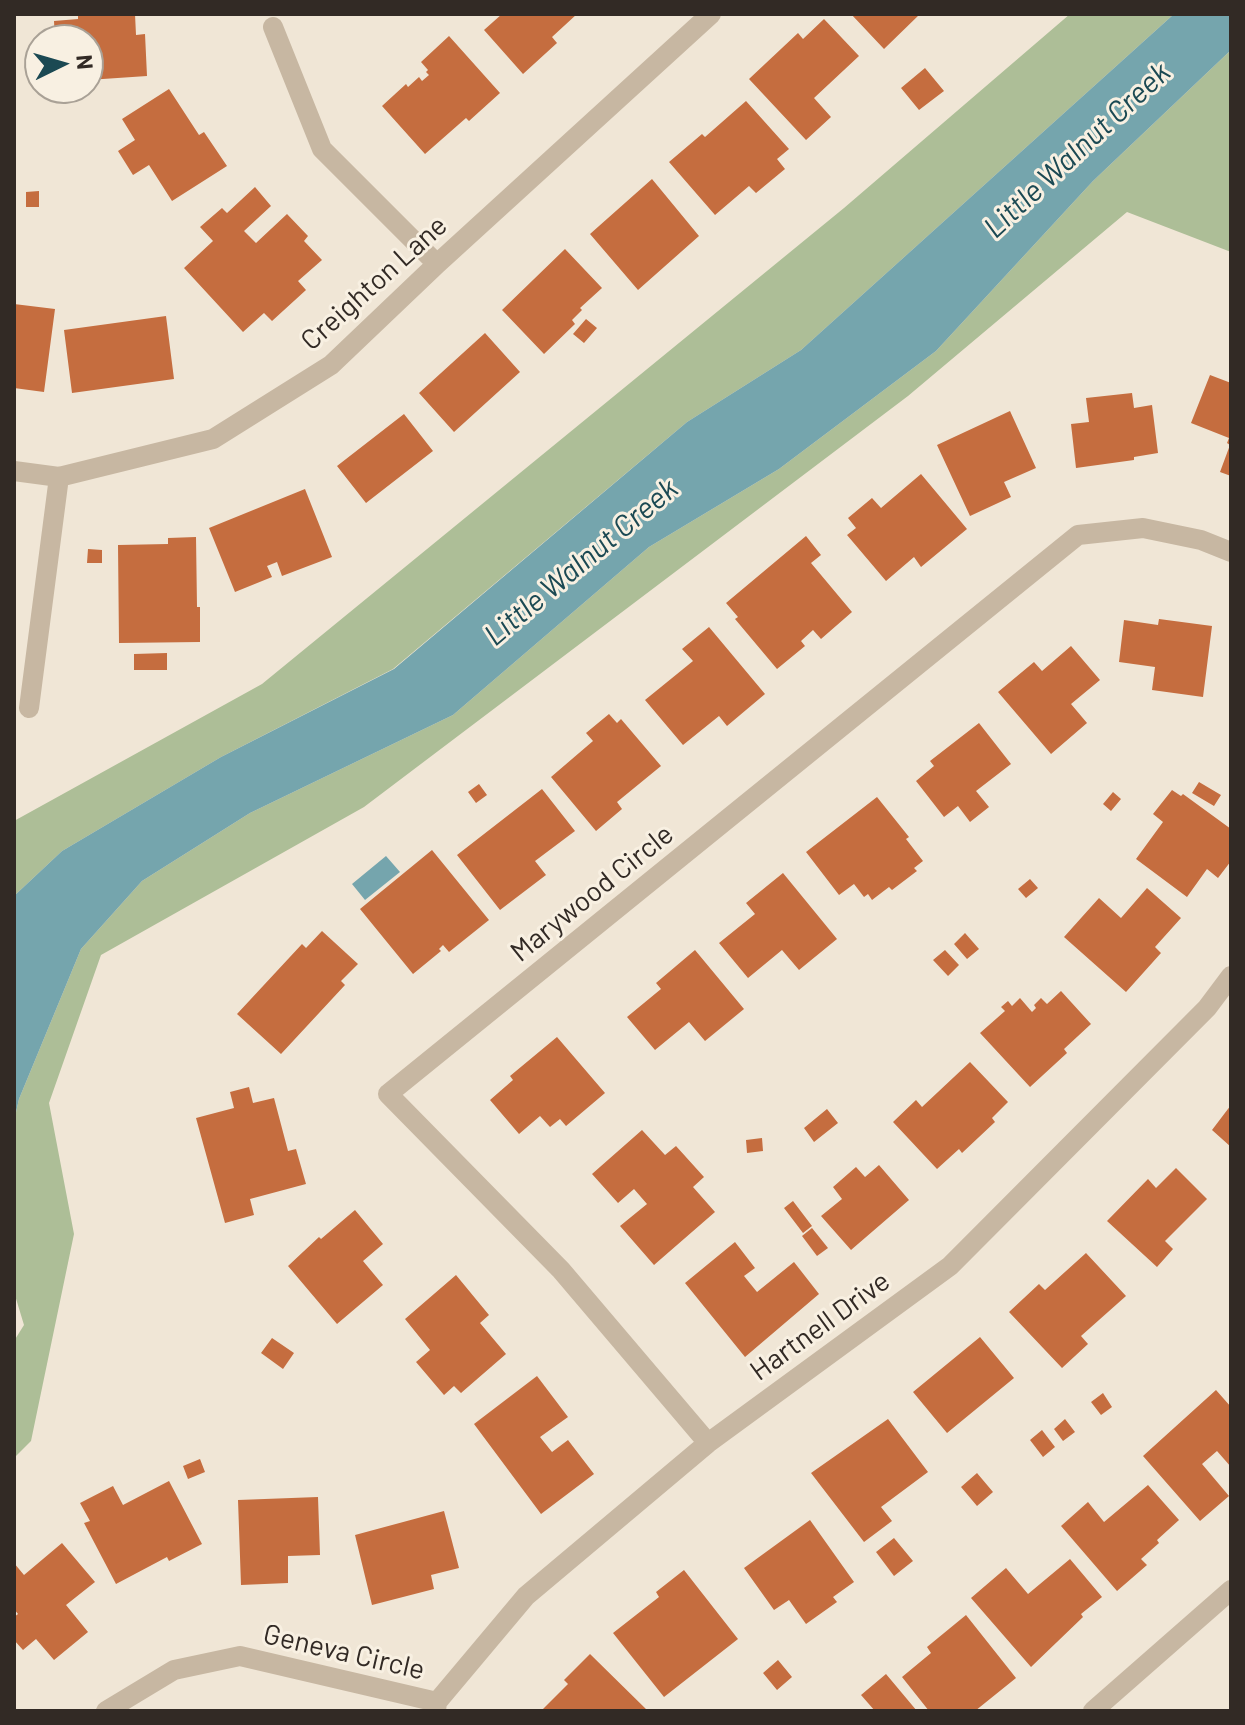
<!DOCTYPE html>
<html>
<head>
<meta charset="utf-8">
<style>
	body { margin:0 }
	#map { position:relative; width:1245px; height:1725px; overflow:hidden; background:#f0e6d6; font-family:Barlow,sans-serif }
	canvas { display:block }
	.frame { position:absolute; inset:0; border:16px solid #322a25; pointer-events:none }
	.north { position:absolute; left:24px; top:24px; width:80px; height:80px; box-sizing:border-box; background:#f8f0e2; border:2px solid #a9a196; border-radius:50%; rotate:85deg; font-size:22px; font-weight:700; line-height:32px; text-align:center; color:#322a25 }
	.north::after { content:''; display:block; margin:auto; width:28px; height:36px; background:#1b4953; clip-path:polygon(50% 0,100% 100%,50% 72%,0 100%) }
</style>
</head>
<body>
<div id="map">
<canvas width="1245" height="1725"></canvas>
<div class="frame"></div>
<div class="north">N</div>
</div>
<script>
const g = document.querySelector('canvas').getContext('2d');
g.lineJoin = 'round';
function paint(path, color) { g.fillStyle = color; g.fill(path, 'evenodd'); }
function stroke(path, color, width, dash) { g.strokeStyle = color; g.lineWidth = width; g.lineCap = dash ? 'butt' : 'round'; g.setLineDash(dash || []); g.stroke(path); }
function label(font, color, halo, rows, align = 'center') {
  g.font = font + ' Barlow,sans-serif'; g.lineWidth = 6; g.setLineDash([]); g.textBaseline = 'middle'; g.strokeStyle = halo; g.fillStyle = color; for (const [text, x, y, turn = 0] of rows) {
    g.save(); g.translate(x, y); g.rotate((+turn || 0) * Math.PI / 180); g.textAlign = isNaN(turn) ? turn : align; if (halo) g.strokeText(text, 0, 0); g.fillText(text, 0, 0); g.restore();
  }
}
paint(new Path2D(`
	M1070,14H1174L801,350L687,422L393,669L221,757L62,851L14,896V821L262,684L844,208Z
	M1231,50V252L1127,212L908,396L364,807L101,955L49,1103L74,1234L31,1441L14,1458V1341L24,1325L14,1292V1121L19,1099L81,949L142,881L250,813L453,715L649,547L779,469L936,351L1093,181Z`), '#adbe97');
paint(new Path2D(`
	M1174,14H1231V50L1093,181L936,351L779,469L649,547L453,715L250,813L142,881L81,949L19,1099L14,1121V896L62,851L221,757L394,669L687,422L801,350Z
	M386,856L400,872L365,900L352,884Z`), '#75a5ad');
paint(new Path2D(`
	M78,14H135L136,35L145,34L147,76L88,80V40H55L54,21L78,19Z
	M502,14H577L552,37L557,43L523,74L484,30Z
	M851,14H920L884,49Z
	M824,19L859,56L814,98L831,117L806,140L749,79L798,33L803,39Z
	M449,36L500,93L469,121L466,118L425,154L382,106L406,84L408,87L419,77L422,81L429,75L426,72L428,70L421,62Z
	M925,68L944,91L919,110L901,88Z
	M169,89L199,135L204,132L227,166L172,201L149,165L133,175L118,151L135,140L122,119Z
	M746,101L789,149L777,159L785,169L756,193L749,186L715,215L669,162L702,134L705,137Z
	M652,179L699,236L638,290L590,234Z
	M255,187L271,206L244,231L256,243L287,214L308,236L304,241L322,260L298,281L306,290L272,321L264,313L243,332L184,268L213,241L200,227L222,208L227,213Z
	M39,191V207H26V192Z
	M565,249L602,288L580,308L582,310L572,320L575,324L544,354L502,310Z
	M14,304L55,309L44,392L14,388Z
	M166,316L174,379L72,393L64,330Z
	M586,319L597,328L584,343L573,334Z
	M485,333L520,372L454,432L419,393Z
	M1210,375L1231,383V476L1220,472L1230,445L1227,443L1229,438L1191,423Z
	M1132,393L1134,408L1152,405L1158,453L1134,457V460L1076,468L1071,424L1089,422L1086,398Z
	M1010,411L1036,468L1004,482L1011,497L970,516L937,445Z
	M404,414L433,451L366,503L337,466Z
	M921,474L967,529L921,567L914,557L886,581L847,535L856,528L848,518L872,498L881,508Z
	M305,489L332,557L282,576L277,562L267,566L272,577L235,592L209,528Z
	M806,536L821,555L811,563L852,612L821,639L813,630L801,641L805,646L777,669L735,619L738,617L726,603Z
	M196,537L197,607H200V642L119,643L118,545L168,544V538Z
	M88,549L102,550V563H87Z
	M1159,619L1212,626L1203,697L1152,690L1155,667L1119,662L1124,620L1158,625Z
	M709,627L765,694L727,726L719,716L683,745L645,700L693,661L682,649Z
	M1071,646L1100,680L1071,704L1087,723L1051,754L998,692L1034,662L1042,671Z
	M167,653V670H134V654Z
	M609,714L617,723L621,719L661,766L617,802L622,809L596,831L551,777L593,741L586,733Z
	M979,723L1011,764L976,791L989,807L970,822L958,806L944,817L916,781L934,766L930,761Z
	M1199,782L1221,795L1214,806L1192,793Z
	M479,784L487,795L476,803L468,792Z
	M542,789L575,831L535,861L546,875L500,910L457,855Z
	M1172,790L1181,796L1183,794L1231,829V861L1218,878L1207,869L1187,897L1136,859L1163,822L1153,814Z
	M1113,792L1121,799L1111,811L1103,804Z
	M877,797L909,837L906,839L923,861L914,868L917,871L892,890L889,887L872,900L868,894L864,897L854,884L839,895L806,852Z
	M432,850L489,920L449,952L443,945L439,949L441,951L413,974L360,909Z
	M783,873L837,939L799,970L782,950L748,978L719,943L755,914L746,903Z
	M1030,879L1038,888L1026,898L1018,889Z
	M1147,888L1181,918L1155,947L1161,953L1126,992L1064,937L1099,898L1121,918Z
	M322,931L358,964L341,981L345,985L281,1054L237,1014L302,944L306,948Z
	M965,933L979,949L967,959L954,944Z
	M695,950L744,1009L705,1041L689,1022L655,1050L627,1017L661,989L656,983Z
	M945,950L959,965L948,976L933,960Z
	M1061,991L1091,1024L1064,1049L1067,1053L1030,1087L980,1033L1005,1011L1001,1007L1008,1001L1012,1006L1020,998L1032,1012L1036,1008L1034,1005L1041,998L1047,1004Z
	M557,1037L605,1093L566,1126L560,1119L550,1127L540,1116L519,1134L490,1100L513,1080L510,1076Z
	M970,1062L1008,1102L992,1118L995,1122L962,1153L959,1149L937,1169L893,1122L916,1100L922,1107Z
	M249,1087L253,1103L274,1098L288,1151L296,1149L306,1184L250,1199L254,1215L225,1223L196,1118L234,1108L230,1092Z
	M1231,1105V1147L1212,1130Z
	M827,1109L838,1123L814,1142L804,1128Z
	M642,1130L665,1155L676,1146L704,1177L693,1187L715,1212L654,1265L620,1226L647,1204L634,1189L618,1203L592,1174Z
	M762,1138L763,1151L747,1153L746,1140Z
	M879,1165L909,1200L851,1250L821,1216L842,1199L833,1187L856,1167L865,1177Z
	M1176,1168L1207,1199L1165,1241L1173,1249L1157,1267L1107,1221L1148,1179L1156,1188Z
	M793,1201L812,1226L803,1233L784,1208Z
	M355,1210L383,1244L363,1261L383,1285L337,1324L288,1266L319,1237L321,1239Z
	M812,1228L828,1248L817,1256L802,1236Z
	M735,1242L755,1268L744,1276L757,1292L794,1262L819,1294L745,1357L685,1283Z
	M1086,1253L1126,1296L1081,1336L1088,1344L1062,1368L1009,1312L1039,1284L1045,1290Z
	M456,1275L489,1315L480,1323L506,1354L461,1393L454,1386L444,1395L416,1362L430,1350L405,1319Z
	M980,1337L1014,1378L947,1433L913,1392Z
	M272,1338L294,1353L283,1369L261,1353Z
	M537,1376L568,1417L540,1437L552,1452L568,1440L594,1474L541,1514L474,1424Z
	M1216,1390L1231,1407V1467L1217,1451L1202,1464L1229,1496L1200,1521L1143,1456Z
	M1103,1393L1112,1407L1101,1415L1091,1402Z
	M888,1419L928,1472L881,1507L892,1521L864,1542L811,1473Z
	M1065,1419L1075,1432L1063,1441L1054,1429Z
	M1042,1430L1055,1447L1043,1457L1030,1440Z
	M200,1459L205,1472L188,1479L183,1466Z
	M977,1473L993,1492L977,1506L961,1487Z
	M169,1481L202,1544L169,1561L167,1557L116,1584L84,1523L90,1521L80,1503L113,1486L123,1505Z
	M1148,1485L1179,1520L1157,1540L1159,1543L1141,1559L1147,1565L1117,1591L1061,1526L1088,1502L1104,1522Z
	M318,1497L320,1555L288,1556V1583L241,1585L238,1500Z
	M444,1511L459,1568L431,1575L434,1589L372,1605L355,1535Z
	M810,1520L854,1582L833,1597L837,1602L806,1624L789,1600L774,1610L744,1568Z
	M894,1538L913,1561L894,1576L876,1552Z
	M62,1543L95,1582L66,1605L88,1632L54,1660L36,1639L23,1650L14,1640V1617L18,1614L14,1609V1563L24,1575Z
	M1070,1559L1102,1597L1081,1614L1083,1617L1031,1667L971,1598L1006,1568L1028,1594Z
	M684,1570L738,1639L664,1697L613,1633L659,1597L656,1592Z
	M966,1615L1016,1678L975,1711H929L902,1677L931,1653L927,1647Z
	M590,1654L648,1711H541L568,1684L564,1680Z
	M778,1660L792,1677L777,1690L763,1673Z
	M886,1674L917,1711H875L861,1695Z`), '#c56d3f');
stroke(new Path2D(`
	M273,27L322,149L437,264
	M14,471L59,477L213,439L331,365L437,264L711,14
	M29,708L59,477
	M708,1443L561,1270L388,1094L1078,535L1143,528L1201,540L1231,552
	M106,1711L174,1670L240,1656L437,1702
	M436,1711L437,1702L526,1596L708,1443L950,1266L1207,1008L1231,976
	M1093,1711L1231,1590`), '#c7b7a2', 20);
label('28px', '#322a25', '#f8f0e2', [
	["Creighton Lane",374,283,-42],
	["Marywood Circle",592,893,-39],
	["Hartnell Drive",820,1326,-36],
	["Geneva Circle",344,1652,13]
]);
label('italic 30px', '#1b4953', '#f8f0e2', [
	["Little Walnut Creek",1077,150,-43],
	["Little Walnut Creek",581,562,-40]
]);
</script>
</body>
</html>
